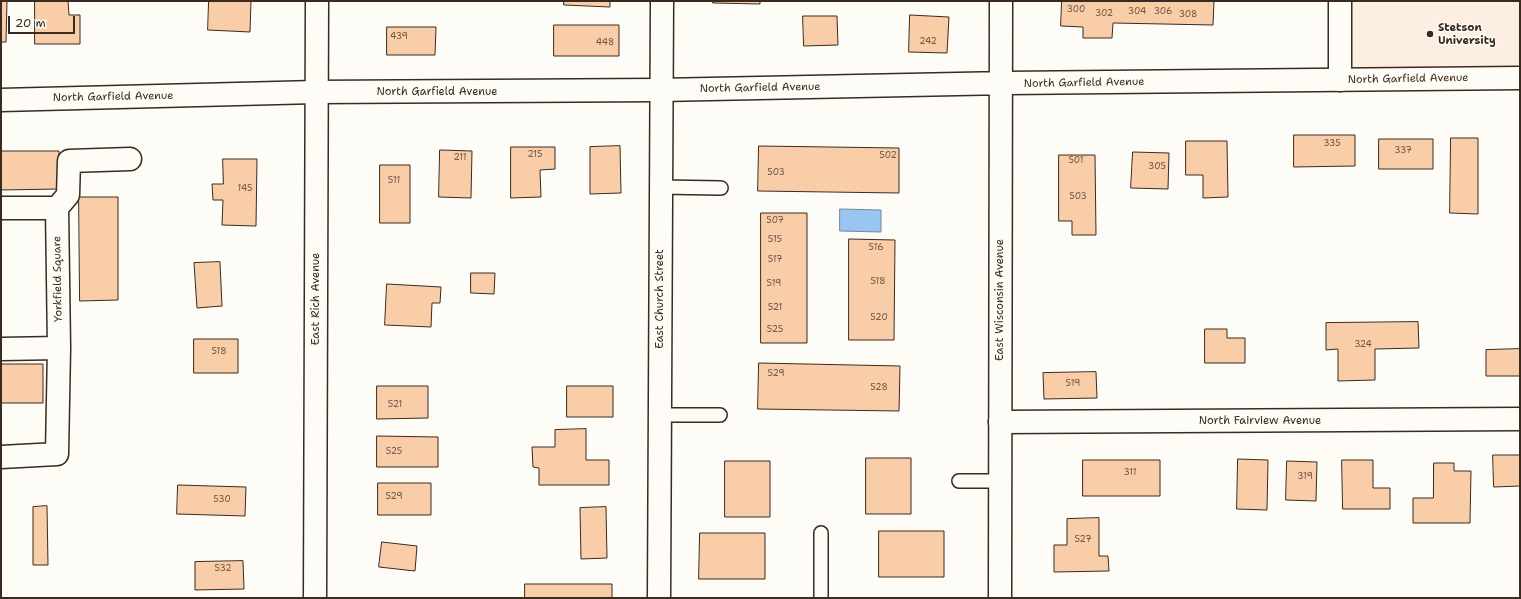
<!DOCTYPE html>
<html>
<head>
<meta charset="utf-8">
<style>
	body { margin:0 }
	#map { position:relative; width:1521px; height:599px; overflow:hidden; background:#fdfcf7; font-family:"Shantell Sans",sans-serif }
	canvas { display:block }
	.frame { position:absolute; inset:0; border:2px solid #3b2a1e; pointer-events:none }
	.scale { position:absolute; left:8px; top:16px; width:67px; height:18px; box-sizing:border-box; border:2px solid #3b2a1e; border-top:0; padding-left:5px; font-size:12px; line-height:14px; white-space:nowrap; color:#3b2a1e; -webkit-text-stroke:3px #fdfcf7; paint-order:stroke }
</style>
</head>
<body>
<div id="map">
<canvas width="1521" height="599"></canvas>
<div class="frame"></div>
<div class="scale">20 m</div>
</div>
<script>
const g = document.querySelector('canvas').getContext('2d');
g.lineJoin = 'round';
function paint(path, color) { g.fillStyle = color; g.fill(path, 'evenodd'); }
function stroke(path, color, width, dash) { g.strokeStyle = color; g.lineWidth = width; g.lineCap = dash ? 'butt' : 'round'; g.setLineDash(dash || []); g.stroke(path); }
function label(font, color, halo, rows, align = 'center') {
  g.font = font + ' "Shantell Sans",sans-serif'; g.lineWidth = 3; g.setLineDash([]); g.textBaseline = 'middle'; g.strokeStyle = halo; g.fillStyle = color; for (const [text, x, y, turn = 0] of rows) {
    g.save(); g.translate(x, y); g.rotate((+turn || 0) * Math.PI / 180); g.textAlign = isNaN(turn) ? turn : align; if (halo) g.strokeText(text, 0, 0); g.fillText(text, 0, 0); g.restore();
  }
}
paint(new Path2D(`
	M1340,1H1520V78L1340,80Z`), '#fceee0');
const water = new Path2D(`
	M840,209L881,210V232L840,231Z`);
paint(water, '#98c5f2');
stroke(water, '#73879d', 1);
const building = new Path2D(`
	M1,1H7L6,42H1Z
	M35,1H68L69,15H80V44H35Z
	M209,1H251L250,32L208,30Z
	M564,1H610V7L564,5Z
	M713,1H760V4L713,3Z
	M1062,1H1214L1213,25L1113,23L1112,38H1083V27L1061,26Z
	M910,15L949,17L947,53L909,52Z
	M803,16H837L838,45L804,46Z
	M554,25H619V56H554Z
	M387,27H436L435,55H387Z
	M1294,135H1355V166L1294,167Z
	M1451,138H1478V214L1450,213Z
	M1379,139H1433V169H1379Z
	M1186,141H1227L1228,197L1203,198V175H1186Z
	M620,146L621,193L590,194V147Z
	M759,146L899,148V193L758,191Z
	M511,147H555V169L540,170L541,197L511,198Z
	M440,150L472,151L471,198L439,197Z
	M1,151H59V189L1,190Z
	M1133,152L1169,153L1168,189L1131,188Z
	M1059,155H1095L1096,235H1072V221H1059Z
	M223,159H257L256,226L222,225L223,200H213L212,184H223Z
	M380,165H410V223H380Z
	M79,197H118V300L80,301Z
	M761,213H807V343H761Z
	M849,239L895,240L894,340H849Z
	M220,262L222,306L197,308L194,263Z
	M471,273H495L494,294L471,293Z
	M387,284L441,287L440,303H432L431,327L385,325Z
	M1418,322L1419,348L1375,349V380L1338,381V349L1326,350V323Z
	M1205,329H1227V338H1245V363H1205Z
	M194,339H238V373H194Z
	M1520,349V376H1486V350Z
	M759,363L900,366L899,411L758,409Z
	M1,364H43V403H1Z
	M1096,372L1097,398L1044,399L1043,373Z
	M377,386H428V418L377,419Z
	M567,386H613V417H567Z
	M586,429V460H609V485H539V468L533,467L532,447H555V430Z
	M377,436L438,437V467H377Z
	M1493,455H1520V486L1494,487Z
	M866,458H911V514H866Z
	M1238,459L1268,460L1267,510L1237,509Z
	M1083,460H1160V496H1083Z
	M1342,460H1373V488H1390V509H1343Z
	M725,461H770V517H725Z
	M1287,461L1317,462L1316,501L1286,500Z
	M1434,463H1454V471H1471L1470,523H1413V498H1433Z
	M378,483H431V515H378Z
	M178,485L246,487L245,516L177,514Z
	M47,506L48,565H33V507Z
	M606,507L607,558L581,559L580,508Z
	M1099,518V556H1108L1109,571L1054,572V545H1067V519Z
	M879,531H944V577H879Z
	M700,533H765V579H699Z
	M382,542L417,546L415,571L379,567Z
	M243,561L244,589L195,590V562Z
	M525,584H612V598H525Z`);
paint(building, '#facda9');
stroke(building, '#3b2a1e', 1);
const lane = new Path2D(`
	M660,187L721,188
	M659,415H720
	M959,481H1000
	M821,533V598`);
const street = new Path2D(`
	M1340,80V1
	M1,208H57
	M57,208L68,195L69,161L130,159
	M1,349L59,348L57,208
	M1000,422L1520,419
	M1,457L57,454L59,348
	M315,598L317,1
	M659,598L662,1`);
const secondary = new Path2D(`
	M1,100L316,92L660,90L1007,83L1520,78
	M1000,598L1001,1`);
stroke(lane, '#3b2a1e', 16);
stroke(street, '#3b2a1e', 25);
stroke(secondary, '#3b2a1e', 25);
stroke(lane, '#fdfcf7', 13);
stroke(street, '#fdfcf7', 22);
stroke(secondary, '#fdfcf7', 22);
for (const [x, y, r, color] of [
	[1430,34,4,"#3b2a1e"]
]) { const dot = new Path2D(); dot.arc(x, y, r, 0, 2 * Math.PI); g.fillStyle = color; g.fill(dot); stroke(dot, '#fdfcf7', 1.5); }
label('9px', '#6b5341', null, [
	["300",1076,10],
	["304",1137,12],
	["306",1163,12],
	["302",1104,14],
	["308",1188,15],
	["439",399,37],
	["242",928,42],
	["448",605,43],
	["335",1332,144],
	["337",1403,151],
	["215",535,155],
	["502",888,156],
	["211",460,158],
	["501",1076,161],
	["305",1157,167],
	["503",776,173],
	["511",394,181],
	["145",245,189],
	["503",1078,197],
	["507",775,221],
	["515",775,240],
	["516",876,248],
	["517",775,260],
	["518",878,282],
	["519",774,284],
	["521",775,308],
	["520",879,318],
	["525",775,330],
	["324",1363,345],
	["518",219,352],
	["529",776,374],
	["519",1073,384],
	["528",879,388],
	["521",395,405],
	["525",394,452],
	["311",1130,473],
	["319",1305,477],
	["529",394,497],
	["530",222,500],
	["527",1083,540],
	["532",223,569]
]);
label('bold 11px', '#3b2a1e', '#fdfcf7', [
	["Stetson",1438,28],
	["University",1438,41]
], 'left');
label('11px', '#3b2a1e', '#fdfcf7', [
	["North Garfield Avenue",1408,79,-1],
	["North Garfield Avenue",1084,83,-1],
	["North Garfield Avenue",760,88,-1],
	["North Garfield Avenue",437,92],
	["North Garfield Avenue",113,97,-1],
	["Yorkfield Square",58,279,-91],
	["East Rich Avenue",316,299,-90],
	["East Church Street",660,299,-90],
	["East Wisconsin Avenue",1000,300,-90],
	["North Fairview Avenue",1260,421]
]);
</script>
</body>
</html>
